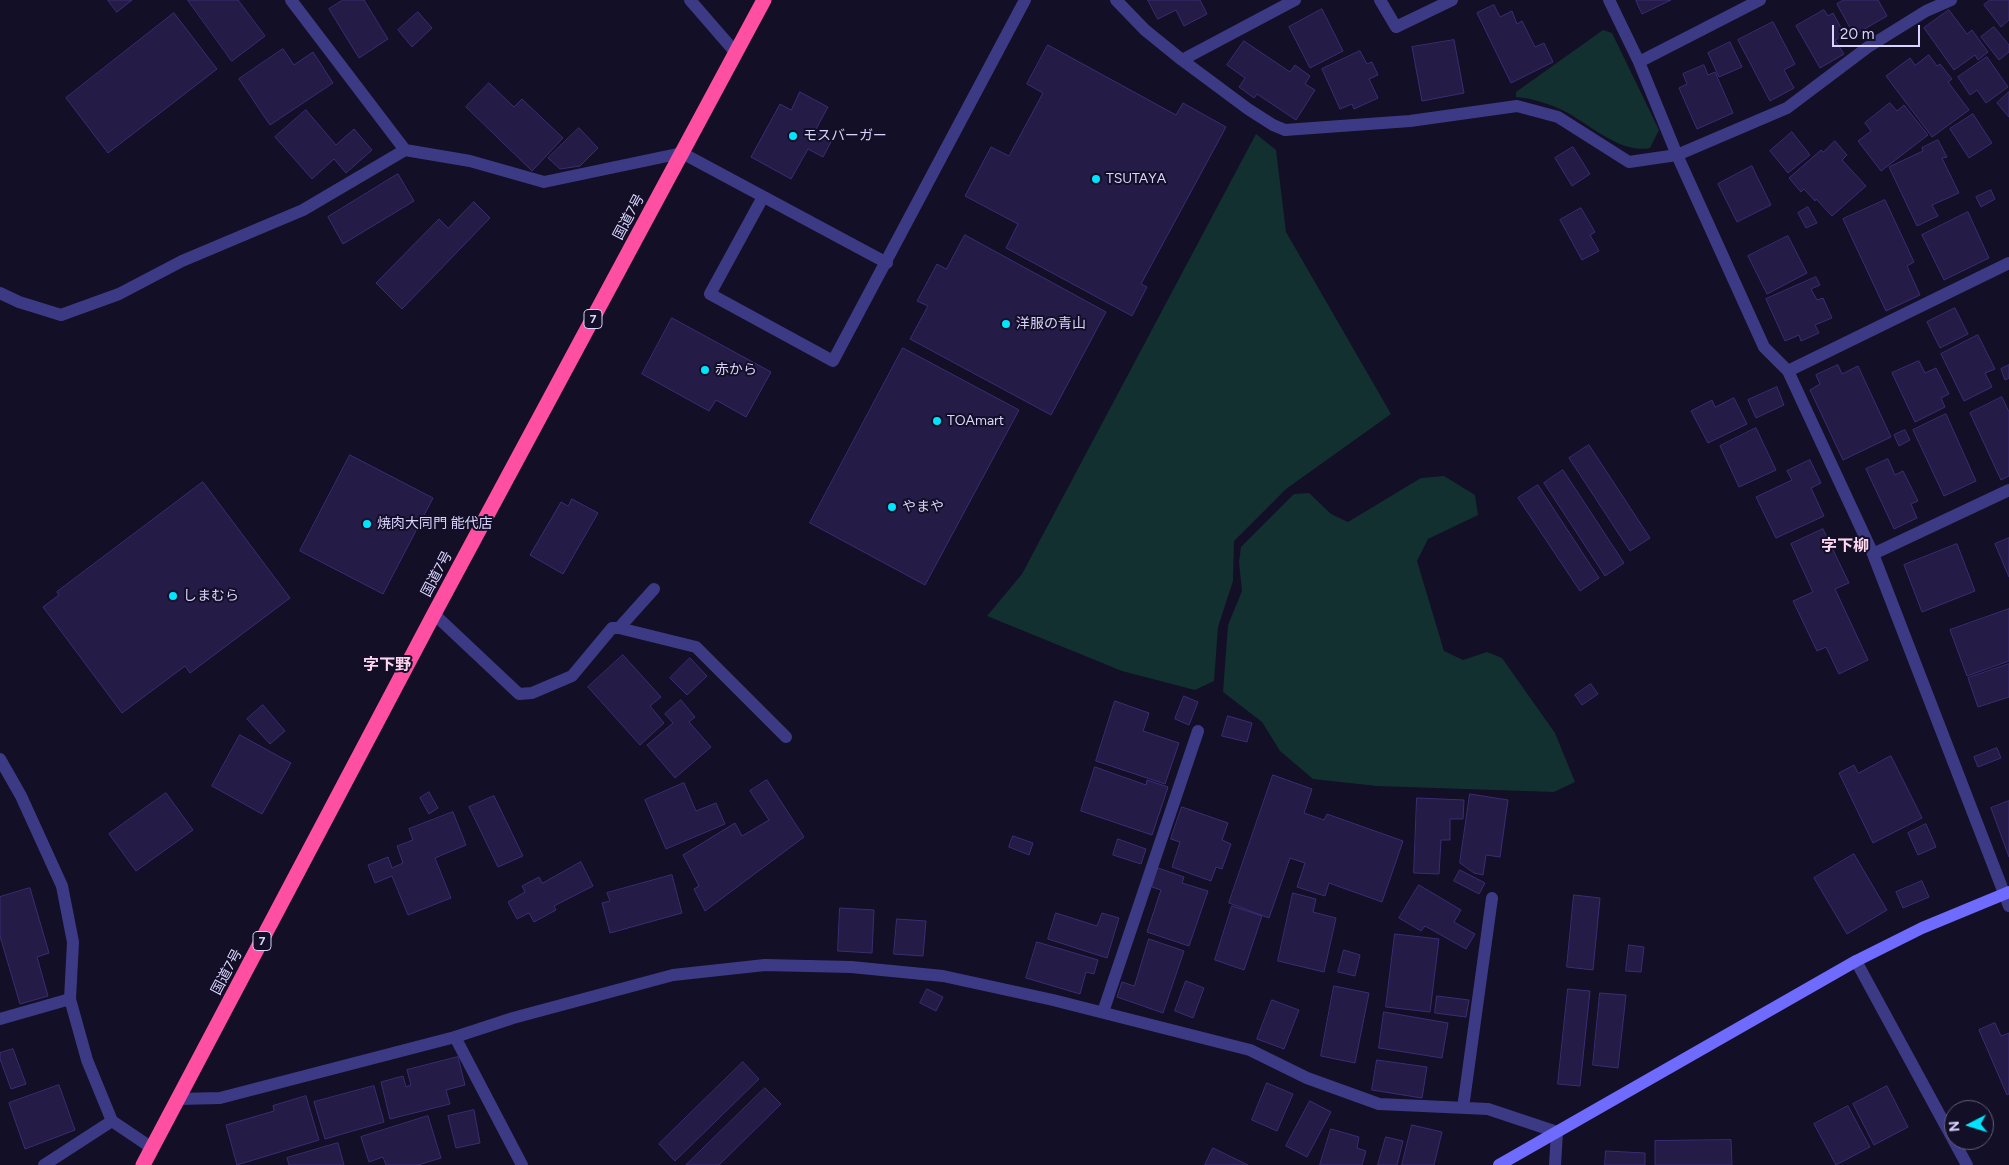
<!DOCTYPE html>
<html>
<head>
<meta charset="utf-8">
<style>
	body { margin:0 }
	#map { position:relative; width:2009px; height:1165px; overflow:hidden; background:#130f26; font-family:Figtree,sans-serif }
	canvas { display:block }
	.north { position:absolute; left:1944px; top:1100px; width:50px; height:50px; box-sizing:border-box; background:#130f26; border:1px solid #625e7d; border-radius:50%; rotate:265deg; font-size:14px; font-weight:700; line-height:20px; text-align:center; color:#d9d4ff }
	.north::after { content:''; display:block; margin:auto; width:18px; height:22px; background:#00e5ff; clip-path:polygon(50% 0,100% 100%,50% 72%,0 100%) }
	.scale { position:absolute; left:1832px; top:25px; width:88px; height:22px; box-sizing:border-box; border:2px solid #d9d4ff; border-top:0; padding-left:6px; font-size:15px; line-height:18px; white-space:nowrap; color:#d9d4ff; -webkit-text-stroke:4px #130f26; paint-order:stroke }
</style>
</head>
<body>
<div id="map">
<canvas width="2009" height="1165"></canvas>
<div class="north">N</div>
<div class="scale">20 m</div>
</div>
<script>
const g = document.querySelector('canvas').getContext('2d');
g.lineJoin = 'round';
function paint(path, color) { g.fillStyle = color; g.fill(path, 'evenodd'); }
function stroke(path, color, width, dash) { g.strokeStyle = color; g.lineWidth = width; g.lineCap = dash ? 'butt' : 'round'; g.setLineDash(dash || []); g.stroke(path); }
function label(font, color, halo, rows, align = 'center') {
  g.font = font + ' Figtree,"Noto Sans JP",sans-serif'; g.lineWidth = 4; g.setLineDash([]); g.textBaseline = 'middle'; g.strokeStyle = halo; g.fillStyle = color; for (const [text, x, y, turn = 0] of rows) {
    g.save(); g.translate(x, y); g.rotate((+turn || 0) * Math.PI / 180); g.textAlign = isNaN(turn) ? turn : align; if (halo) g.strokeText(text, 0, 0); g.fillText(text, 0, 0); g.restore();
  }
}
paint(new Path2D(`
	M1603,30L1612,33L1659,130L1650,148C1622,154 1591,126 1568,113C1553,105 1533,98 1516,97V92Z
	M1256,134L1276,150L1286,232L1391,414L1286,489L1234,541L1233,581L1218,627L1214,681L1195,690L1122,671L987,616L1022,574Z
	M1444,476L1475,495L1478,515L1428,539L1417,561L1444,651L1463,660L1487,652L1502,658L1555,733L1575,782L1554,792L1377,786L1313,779L1280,751L1262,722L1223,692L1228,625L1242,591L1239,562L1241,547L1294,494L1309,493L1331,514L1348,522L1421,478Z`), '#12302f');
const building = new Path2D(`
	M108,0H132L117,12Z
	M188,0H238L265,36L232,61Z
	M343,0H364L388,39L359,58L329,9Z
	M1148,0H1200L1207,14L1184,26L1176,10L1158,19Z
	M1638,0H1671L1642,14L1636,1Z
	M1844,0H1878L1887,16L1854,35L1837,4Z
	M1990,0H2009V20L2001,27L1984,5Z
	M1494,5L1500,17L1512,11L1517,24L1522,21L1535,47L1544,43L1553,62L1511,83L1477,13Z
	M1322,9L1343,51L1310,68L1289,27Z
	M1824,10L1828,16L1833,13L1845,35L1835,40L1844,54L1820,68L1796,26Z
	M1949,10L1967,34L1972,30L1988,52L1978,60L1975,55L1954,70L1924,28Z
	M418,12L432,28L412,47L398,30Z
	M174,13L217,69L108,153L66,98Z
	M1773,22L1795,64L1784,70L1794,88L1770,101L1738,40Z
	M1994,27L2009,45V52L1999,60L1981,37Z
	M1454,40L1464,93L1422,101L1412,47Z
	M1244,41L1290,72L1295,65L1310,76L1305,84L1315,90L1296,120L1257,94L1254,98L1239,87L1245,78L1227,65Z
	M1730,42L1742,67L1719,77L1708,53Z
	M1048,45L1176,115L1183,103L1226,127L1141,284L1147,287L1132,316L1006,248L1018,224L965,196L991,147L1009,156L1043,93L1027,84Z
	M283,49L294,65L313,52L333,83L270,125L239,79Z
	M1360,51L1367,64L1372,62L1378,75L1369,79L1378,98L1354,109L1352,104L1340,109L1322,69Z
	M1929,55L1937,66L1940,64L1952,79L1948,82L1969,110L1932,137L1886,76L1910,58L1915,65Z
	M1987,57L2008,87L1986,103L1977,90L1970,95L1958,77Z
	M1704,65L1708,75L1715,72L1733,113L1697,129L1679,88L1687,84L1683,74Z
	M489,83L514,107L522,99L563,138L532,171L466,107Z
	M800,92L828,107L815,131L832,140L823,157L808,149L791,179L751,157L780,104L791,110Z
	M2009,92V117L1997,103Z
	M1890,103L1897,111L1904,105L1928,135L1881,171L1858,141L1871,131L1865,123Z
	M306,110L336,145L354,129L372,150L346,173L334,159L312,179L275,137Z
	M1973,114L1992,143L1969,158L1950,129Z
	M579,128L598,148L580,166L560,169L548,158Z
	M1792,132L1810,155L1788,173L1770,151Z
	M1938,140L1947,157L1942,158L1959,193L1932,205L1938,216L1917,226L1889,167L1923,151L1922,148Z
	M1835,141L1847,155L1842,160L1866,186L1832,216L1816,199L1815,201L1804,189L1801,192L1789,178L1821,150L1823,152Z
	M1573,147L1590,174L1572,186L1555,158Z
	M1752,166L1771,205L1737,222L1718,184Z
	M398,174L414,201L343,244L328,217Z
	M1991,190L1995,199L1981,207L1976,197Z
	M1885,200L1914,262L1907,266L1920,295L1886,311L1843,219Z
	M474,202L490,218L402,309L376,283L439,219L448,228Z
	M1808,207L1817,223L1806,228L1798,213Z
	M1581,208L1595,232L1590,235L1599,251L1582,260L1560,220Z
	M1968,212L1989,258L1944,280L1922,235Z
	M965,235L1106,312L1051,415L910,339L928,306L917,301L937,264L946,269Z
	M1788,236L1807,273L1767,294L1748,256Z
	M1816,277L1820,285L1811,289L1817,300L1823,298L1832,318L1815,325L1819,333L1801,341L1799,335L1785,341L1766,299Z
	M1955,308L1968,334L1940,348L1927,322Z
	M672,318L771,372L746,417L716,400L709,411L642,374Z
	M1978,335L1995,369L1985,373L1992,387L1964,401L1941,354Z
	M903,348L1019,410L925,585L810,523Z
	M1919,361L1925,373L1936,368L1949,394L1941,398L1945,407L1915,422L1892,373Z
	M1838,365L1842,374L1858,366L1891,437L1843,460L1810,390L1820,384L1816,375Z
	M2009,365V378L2005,380L2001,369Z
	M1777,387L1784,405L1756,418L1748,400Z
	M2002,397L2009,412V476L2001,480L1970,413Z
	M1734,398L1747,424L1708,443L1691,411L1712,400L1715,407Z
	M1946,414L1976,481L1944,496L1913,430Z
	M1756,428L1776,470L1739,487L1720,446Z
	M1905,430L1910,440L1899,446L1894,435Z
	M1589,445L1650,538L1630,551L1569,458Z
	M350,455L433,498L383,594L300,551Z
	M1888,459L1895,475L1903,471L1918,501L1911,504L1917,518L1894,529L1866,469Z
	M1810,460L1821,483L1811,488L1824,516L1776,538L1756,497L1792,480L1787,471Z
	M1563,470L1624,563L1605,576L1544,483Z
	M203,482L290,598L190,673L185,666L122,713L43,607L59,595L57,592Z
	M1538,485L1599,578L1580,591L1518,498Z
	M572,499L598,513L563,574L530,555L561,502L568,506Z
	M1823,529L1849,583L1835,589L1868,660L1839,674L1826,647L1817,651L1793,601L1813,592L1791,544Z
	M2009,538V577L1995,544Z
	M1957,544L1975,591L1922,612L1904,565Z
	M2009,609V661L1967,676L1950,630Z
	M623,655L661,697L650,706L664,723L640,745L588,687Z
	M690,658L707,676L687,695L670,678Z
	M2009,664V697L1978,707L1968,678Z
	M1591,684L1598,694L1582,705L1575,695Z
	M1184,696L1198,702L1189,725L1175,719Z
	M681,700L695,717L689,722L711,747L675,778L647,745L673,723L665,714Z
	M1115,701L1149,713L1143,731L1179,743L1165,784L1096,761Z
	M263,705L285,731L270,744L247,719Z
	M1228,716L1252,723L1247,742L1222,736Z
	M240,735L291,763L262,814L212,786Z
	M1997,748L2001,758L1978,767L1974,757Z
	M1891,756L1922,818L1873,843L1839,773L1854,765L1858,773Z
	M1095,767L1146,785L1147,780L1168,787L1152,835L1081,811Z
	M1273,775L1312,789L1304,813L1324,820L1327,814L1403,841L1382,902L1329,883L1325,896L1297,887L1305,863L1290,858L1269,918L1229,903Z
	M767,780L804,837L705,911L694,889L699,886L683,855L735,823L742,836L769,820L750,791Z
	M684,783L696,811L716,803L725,824L666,849L645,800Z
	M429,792L438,808L429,814L420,798Z
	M166,793L193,830L136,871L109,834Z
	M1470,794L1508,800L1500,857L1486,855L1483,875L1474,873L1460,863Z
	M494,796L523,856L498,867L469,807Z
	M1417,798L1464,800L1463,819H1450V840H1441L1439,874L1414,873Z
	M2009,801V857L1991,808Z
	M1182,807L1228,823L1222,840L1231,844L1222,869L1216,867L1211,881L1172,867L1180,842L1171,839Z
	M453,812L466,845L435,858L451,898L408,915L392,876L375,883L368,865L388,857L392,868L403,863L397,846L413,840L409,829Z
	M1926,824L1936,847L1918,855L1908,833Z
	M1013,836L1033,843L1029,855L1009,847Z
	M1118,839L1146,849L1141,864L1113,855Z
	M1854,854L1887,910L1847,934L1814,878Z
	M581,862L593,886L554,906L556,910L534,922L529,913L517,919L508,902L525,892L522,886L539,877L542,883Z
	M1158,868L1184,877L1182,883L1208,891L1189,946L1147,932L1161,890L1152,887Z
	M1460,870L1485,883L1479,894L1454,881Z
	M672,875L682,913L610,933L602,903L610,901L607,893Z
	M1922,881L1929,897L1903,908L1896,892Z
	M1419,885L1461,910L1454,922L1475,934L1466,949L1425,926L1421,931L1399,918Z
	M30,888L49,953L37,957L48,996L20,1004L0,936V897Z
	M1293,893L1316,899L1313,912L1336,918L1324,972L1278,961Z
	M1574,895L1600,898L1593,970L1567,967Z
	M1232,906L1262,916L1244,970L1215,960Z
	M840,908L874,910L872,953L838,951Z
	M1056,913L1097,926L1102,913L1119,918L1107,958L1048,939Z
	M897,919L926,921L923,956L894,954Z
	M1395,934L1439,939L1430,1012L1386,1007Z
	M1149,939L1184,951L1163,1013L1117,997L1122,982L1134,986Z
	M1037,942L1098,960L1094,974L1086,972L1080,994L1026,978Z
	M1629,945L1644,947L1641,972L1626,971Z
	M1344,950L1360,955L1355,976L1338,972Z
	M1186,981L1204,988L1193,1018L1175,1011Z
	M1334,986L1369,993L1355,1063L1321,1056Z
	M927,989L943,997L936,1011L920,1003Z
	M1568,989L1590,991L1580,1086L1558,1084Z
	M1600,993L1626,995L1618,1068L1593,1065Z
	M1437,996L1469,1000L1466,1017L1435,1013Z
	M1272,1000L1299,1010L1284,1049L1257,1039Z
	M1384,1012L1448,1023L1442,1058L1379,1048Z
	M1995,1023L2001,1036L2009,1033V1094L2007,1095L1979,1030Z
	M13,1049L26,1084L11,1089L0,1059V1053Z
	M458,1057L465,1085L446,1090L450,1104L390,1119L381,1082L403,1076L406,1087L411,1085L407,1070Z
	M1377,1060L1427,1067L1422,1098L1372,1090Z
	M743,1062L759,1079L675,1161L659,1144Z
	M1267,1083L1293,1094L1277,1131L1252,1120Z
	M59,1085L75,1130L25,1149L9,1103Z
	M374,1086L384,1122L325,1139L314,1102Z
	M1887,1086L1908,1127L1874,1145L1853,1104Z
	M765,1088L781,1104L719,1165H686Z
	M306,1096L319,1140L237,1165L226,1125L274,1111L273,1106Z
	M1310,1101L1331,1112L1307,1157L1286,1146Z
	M1848,1106L1870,1147L1836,1165L1814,1124Z
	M474,1110L480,1143L456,1148L448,1116Z
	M428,1116L441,1158L418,1165H386L383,1157L369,1162L361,1137Z
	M1412,1125L1442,1132L1434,1165H1402Z
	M1331,1129L1359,1137L1357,1148L1366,1151L1362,1165H1320Z
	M1386,1137L1403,1141L1397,1165H1378Z
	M1731,1140L1732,1165H1655V1141Z
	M338,1143L344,1165H289L287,1158Z
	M1213,1148L1248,1165H1205Z
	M1606,1151L1645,1153V1165H1605Z`);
paint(building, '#241b47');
stroke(building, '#3b2d73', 1);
stroke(new Path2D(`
	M291,0L405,150
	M1285,130L1410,121L1517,106L1558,117L1629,162L1677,155
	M763,197L710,294L833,361L1025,0
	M0,293L19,302L61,315L119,294L182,261L303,210L405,150L470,161L544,182L682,153L887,263
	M619,628L654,589
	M0,1019L70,999
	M455,1037L522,1165`), '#3d3a85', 12);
stroke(new Path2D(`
	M690,0L736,53
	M1116,0L1145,30L1182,60L1248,109L1273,125L1285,130
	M1380,0L1396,27L1452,0
	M1609,0L1639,62L1677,155L1764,347L1788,371L1873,554L2009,906
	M1182,60L1295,0
	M1639,62L1760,0
	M1677,155L1787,108L1868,47L1926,11L1951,0
	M1788,371L2009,263
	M1873,554L2009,490
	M434,614L519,694L532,693L572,676L612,628H619L696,647L786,737
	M0,759L21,796L62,886L73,942L70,999L87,1060L112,1121
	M1856,961L1967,1165
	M1103,1012L1198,731
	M178,1099L220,1098L455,1037L513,1018L673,975L765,965L851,967L943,976L1053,1000L1250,1050L1307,1078L1379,1104L1488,1109L1557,1132L1555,1165
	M1463,1108L1492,898
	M44,1165L112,1121L152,1148`), '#3d3a85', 12);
stroke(new Path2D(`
	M1499,1165L1856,961L1922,928L2009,892`), '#6f6bff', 12);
stroke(new Path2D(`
	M143,1165L434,614L764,0`), '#ff4fa3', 15);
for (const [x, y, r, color] of [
	[793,136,5,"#00e5ff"],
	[1096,179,5,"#00e5ff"],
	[1006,324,5,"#00e5ff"],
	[705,370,5,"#00e5ff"],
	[937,421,5,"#00e5ff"],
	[892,507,5,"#00e5ff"],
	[367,524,5,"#00e5ff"],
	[173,596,5,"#00e5ff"]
]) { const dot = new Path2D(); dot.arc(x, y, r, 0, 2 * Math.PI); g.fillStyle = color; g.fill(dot); stroke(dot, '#130f26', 2); }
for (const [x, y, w] of [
	[593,319,18],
	[262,941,18]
]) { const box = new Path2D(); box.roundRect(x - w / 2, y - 9.5, w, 19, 4); g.fillStyle = '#130f26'; g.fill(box); stroke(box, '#d9d4ff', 1); }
label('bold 12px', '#d9d4ff', null, [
	["7",593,319],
	["7",262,941]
]);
label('14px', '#d9d4ff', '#130f26', [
	["モスバーガー",803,136],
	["TSUTAYA",1106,179],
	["洋服の青山",1016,324],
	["赤から",715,370],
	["TOAmart",947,421],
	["やまや",902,507],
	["焼肉大同門 能代店",377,524],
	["しまむら",183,596]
], 'left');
label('14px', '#d9d4ff', '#130f26', [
	["国道7号",629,217,-62],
	["国道7号",437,574,-62],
	["国道7号",227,972,-62]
]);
label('bold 16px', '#ffd6f0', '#130f26', [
	["字下柳",1845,546],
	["字下野",387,665]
]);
</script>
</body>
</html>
